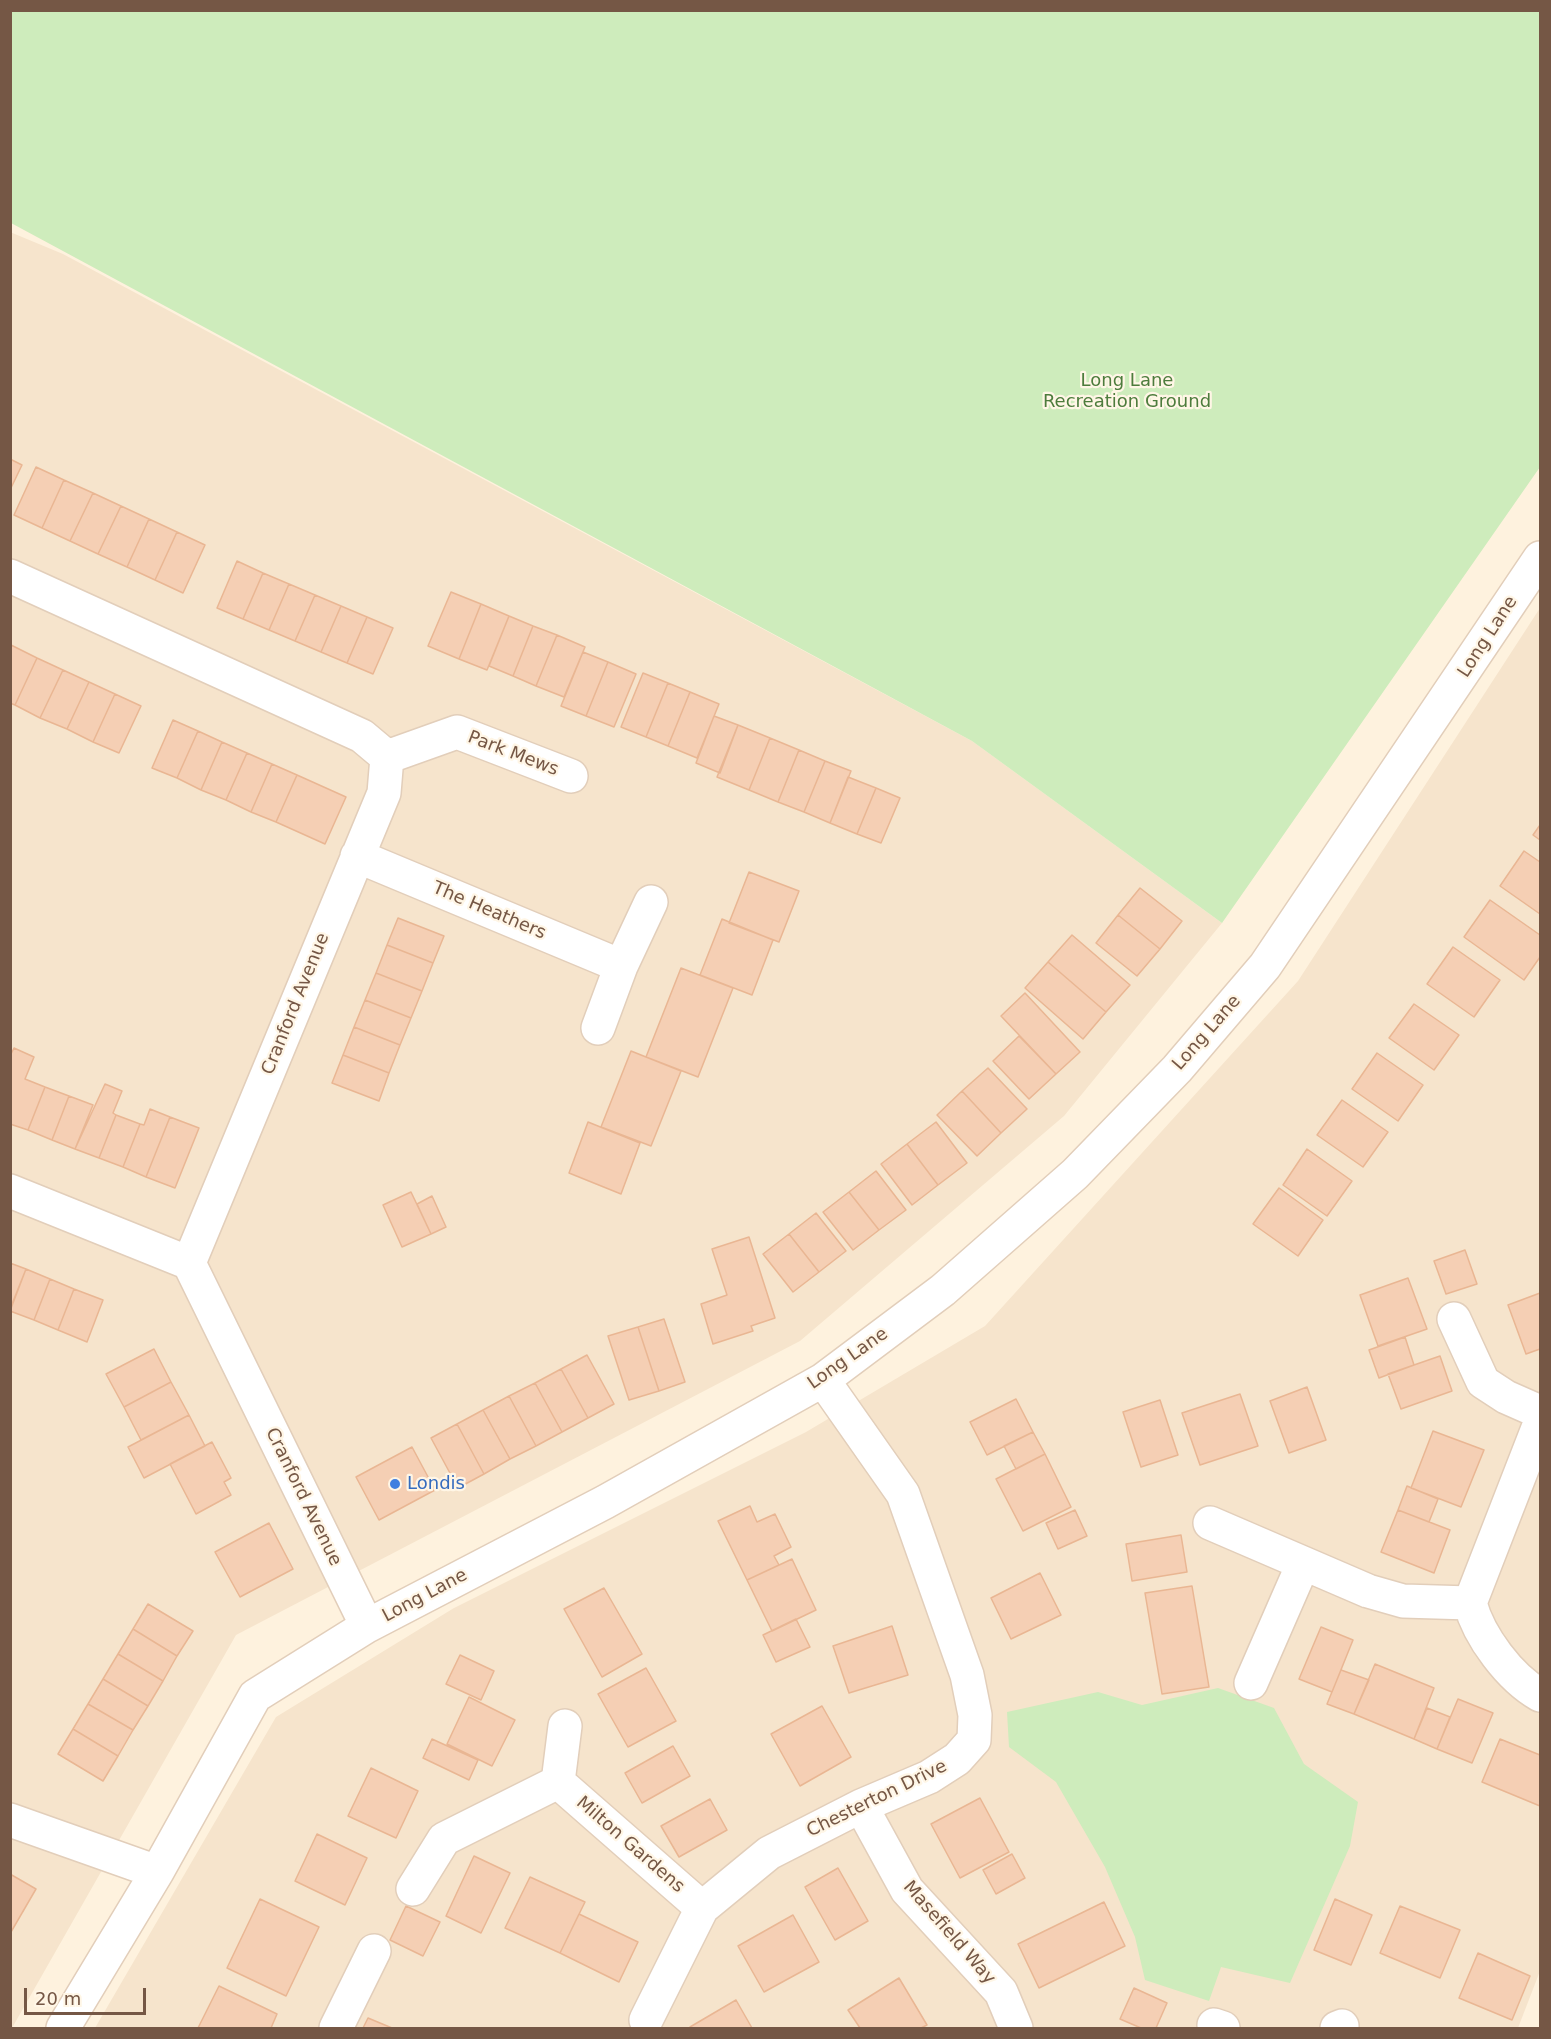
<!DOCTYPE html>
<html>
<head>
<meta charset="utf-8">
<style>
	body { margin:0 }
	#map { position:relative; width:1551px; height:2039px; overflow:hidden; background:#fef2de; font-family:"DejaVu Sans",sans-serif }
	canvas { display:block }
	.frame { position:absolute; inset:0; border:12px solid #755745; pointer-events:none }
	.scale { position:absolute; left:24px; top:1988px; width:122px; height:27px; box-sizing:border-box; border:3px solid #755745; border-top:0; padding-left:8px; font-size:18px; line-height:21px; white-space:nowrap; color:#755745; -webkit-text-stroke:4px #fff6e6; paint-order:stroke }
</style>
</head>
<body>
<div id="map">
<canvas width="1551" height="2039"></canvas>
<div class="frame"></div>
<div class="scale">20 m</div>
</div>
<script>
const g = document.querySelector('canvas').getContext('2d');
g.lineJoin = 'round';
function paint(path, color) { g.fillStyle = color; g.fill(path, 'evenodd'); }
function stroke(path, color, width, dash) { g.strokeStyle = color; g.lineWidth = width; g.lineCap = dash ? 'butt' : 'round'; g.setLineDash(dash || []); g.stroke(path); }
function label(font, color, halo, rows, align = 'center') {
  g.font = font + ' "DejaVu Sans",sans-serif'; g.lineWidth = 4.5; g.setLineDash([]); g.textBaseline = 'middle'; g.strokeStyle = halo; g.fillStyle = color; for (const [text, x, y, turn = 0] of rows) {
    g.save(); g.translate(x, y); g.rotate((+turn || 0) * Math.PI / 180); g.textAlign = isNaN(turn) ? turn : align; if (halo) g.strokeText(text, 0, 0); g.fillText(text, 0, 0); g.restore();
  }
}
paint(new Path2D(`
	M10,232L63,254L972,741L1222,923L1064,1116L800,1341L236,1635L12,2028Z
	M1540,608V1971L1518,2028H95L276,1717L454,1608L806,1432L985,1326L1298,981Z`), '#f6e4cc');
paint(new Path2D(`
	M10,11H1540V467L1222,923L972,741L11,223Z
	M1218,1688L1274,1708L1304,1764L1358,1802L1350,1846L1290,1983L1221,1967L1209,2001L1145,1980L1135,1937L1105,1867L1056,1782L1009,1747L1007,1712L1098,1692L1142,1705Z`), '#ceecbc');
const building = new Path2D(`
	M10,459L22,465L10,490Z
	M36,467L64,480L42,528L14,515Z
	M64,480L93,493L70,541L42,528Z
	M93,493L121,506L98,554L70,541Z
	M121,506L149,519L127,567L98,554Z
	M149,519L177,532L155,580L127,567Z
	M177,532L205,545L183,593L155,580Z
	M237,561L263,573L243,619L217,608Z
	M263,573L289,584L269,630L243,619Z
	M289,584L315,595L295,641L269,630Z
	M451,592L481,604L459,659L428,646Z
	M315,595L341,606L321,652L295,641Z
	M481,604L509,616L487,670L459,659Z
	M341,606L367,617L347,663L321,652Z
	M509,616L533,626L513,676L489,666Z
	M367,617L393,628L373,674L347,663Z
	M533,626L557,635L536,686L513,676Z
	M557,635L585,647L564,697L536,686Z
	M11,645L37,658L15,705L10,703Z
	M583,652L608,662L586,716L561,706Z
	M37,658L63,670L40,718L15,705Z
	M608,662L636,674L614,727L586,716Z
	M63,670L89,682L67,729L40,718Z
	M643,673L668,683L646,737L621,727Z
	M89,682L115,694L93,742L67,729Z
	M668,683L690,692L668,746L646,737Z
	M690,692L719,704L697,758L668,746Z
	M115,694L141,706L119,753L93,742Z
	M714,716L738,725L720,773L696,763Z
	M173,720L198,731L177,778L152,768Z
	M738,725L770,738L749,790L717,777Z
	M198,731L222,742L201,790L177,778Z
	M770,738L799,750L778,802L749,790Z
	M222,742L247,753L226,800L201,790Z
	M799,750L825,761L804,812L778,802Z
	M247,753L272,764L251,812L226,800Z
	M825,761L851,771L830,823L804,812Z
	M272,764L297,775L276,822L251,812Z
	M297,775L346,797L325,844L276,822Z
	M848,777L876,788L857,834L830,823Z
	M876,788L900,798L881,843L857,834Z
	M1540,825V840L1533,835Z
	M1524,851L1540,862V914L1500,886Z
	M749,872L799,891L779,942L729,923Z
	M1140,888L1182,921L1160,949L1118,915Z
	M1490,900L1540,935V957L1524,980L1464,937Z
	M1118,915L1160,949L1137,976L1096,943Z
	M398,918L444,936L433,963L387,945Z
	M722,919L773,940L752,995L700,975Z
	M1072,935L1130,985L1106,1012L1048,962Z
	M387,945L433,963L422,991L376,973Z
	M1453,947L1500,980L1474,1017L1427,984Z
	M1048,962L1106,1012L1083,1039L1025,988Z
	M681,968L733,988L698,1077L646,1057Z
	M376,973L422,991L411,1018L365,1000Z
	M1025,993L1080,1052L1056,1074L1001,1016Z
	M365,1000L411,1018L400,1045L354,1027Z
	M1414,1004L1459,1035L1434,1070L1389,1038Z
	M354,1027L400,1045L389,1073L343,1055Z
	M1019,1036L1056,1074L1029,1099L993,1061Z
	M14,1048L34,1057L25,1079L45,1087L28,1130L10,1124V1056Z
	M631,1051L681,1071L651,1146L601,1127Z
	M1377,1053L1423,1085L1398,1121L1352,1089Z
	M343,1055L389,1073L379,1101L332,1083Z
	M988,1068L1027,1109L1001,1133L962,1091Z
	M105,1084L122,1091L113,1113L116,1115L99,1158L75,1149Z
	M45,1087L69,1096L52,1140L28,1130Z
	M962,1091L1001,1133L977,1156L937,1115Z
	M69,1096L93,1105L75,1149L52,1140Z
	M1342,1100L1388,1132L1363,1167L1317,1135Z
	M150,1109L170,1117L146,1177L123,1167L140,1124L144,1125Z
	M116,1115L140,1124L123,1167L99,1158Z
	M170,1117L199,1128L175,1188L146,1177Z
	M588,1122L640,1143L621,1194L569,1173Z
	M936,1122L967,1163L938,1185L907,1144Z
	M907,1144L938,1185L912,1205L881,1164Z
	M1307,1149L1352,1181L1327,1216L1283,1185Z
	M876,1171L906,1210L879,1230L849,1192Z
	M1279,1188L1323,1220L1298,1256L1253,1224Z
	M411,1192L431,1234L402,1247L383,1205Z
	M849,1192L879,1230L853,1250L823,1212Z
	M432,1196L446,1227L431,1234L417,1204Z
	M816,1213L846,1251L819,1272L789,1234Z
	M789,1234L819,1272L793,1292L763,1254Z
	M749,1237L775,1318L751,1326L753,1331L713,1344L701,1304L727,1295L712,1249Z
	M1465,1250L1477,1284L1446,1294L1434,1261Z
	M10,1263L26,1269L10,1309Z
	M26,1269L50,1279L34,1320L10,1311Z
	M1408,1278L1427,1329L1378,1346L1360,1295Z
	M50,1279L74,1289L58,1330L34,1320Z
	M74,1289L103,1300L87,1342L58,1330Z
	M1540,1293V1349L1526,1354L1508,1305Z
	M664,1319L685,1382L659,1391L638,1327Z
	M638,1327L659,1391L629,1400L608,1336Z
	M1405,1337L1414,1365L1379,1378L1369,1350Z
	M154,1349L171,1382L124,1407L106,1374Z
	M587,1355L614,1404L588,1418L561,1369Z
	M1440,1356L1452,1391L1401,1409L1388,1374Z
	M561,1369L588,1418L562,1432L535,1383Z
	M171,1382L189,1415L141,1440L124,1407Z
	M535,1383L562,1432L536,1446L509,1396Z
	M1307,1387L1326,1440L1289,1453L1270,1401Z
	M1240,1394L1258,1446L1200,1465L1182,1413Z
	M509,1396L536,1446L510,1459L483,1410Z
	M1016,1399L1033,1432L987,1455L970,1422Z
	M1160,1400L1178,1455L1141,1467L1123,1412Z
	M483,1410L510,1459L484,1474L457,1424Z
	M189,1415L205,1446L144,1478L128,1447Z
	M457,1424L484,1474L458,1488L431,1438Z
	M1433,1431L1484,1450L1461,1507L1411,1488Z
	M1033,1432L1045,1454L1016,1469L1004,1446Z
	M212,1442L231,1478L224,1482L231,1495L196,1514L170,1464Z
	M412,1447L435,1490L379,1520L356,1477Z
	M1045,1454L1071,1507L1023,1531L996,1479Z
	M1407,1486L1438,1499L1429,1522L1398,1510Z
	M750,1506L757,1522L775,1514L791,1547L774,1556L779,1565L747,1580L718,1521Z
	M1075,1510L1087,1536L1058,1549L1046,1523Z
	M1398,1510L1450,1530L1434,1573L1381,1552Z
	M269,1523L293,1569L240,1597L215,1552Z
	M1181,1535L1187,1572L1132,1581L1126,1544Z
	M792,1559L816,1610L772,1631L747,1580Z
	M1040,1573L1061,1615L1011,1639L991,1598Z
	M1192,1586L1209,1687L1162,1694L1145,1593Z
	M604,1588L642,1654L602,1677L564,1609Z
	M148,1604L193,1631L177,1656L133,1629Z
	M796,1619L810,1647L776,1662L763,1635Z
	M892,1626L908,1675L849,1693L833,1646Z
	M1321,1627L1353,1640L1332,1692L1299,1679Z
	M133,1629L177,1656L163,1681L118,1654Z
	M118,1654L163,1681L148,1706L103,1679Z
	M460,1655L494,1671L481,1700L446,1684Z
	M1375,1664L1434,1688L1414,1739L1354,1714Z
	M646,1668L676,1721L628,1747L598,1694Z
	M1341,1670L1369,1680L1354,1714L1327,1704Z
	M103,1679L148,1706L133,1730L88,1704Z
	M469,1697L515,1720L492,1766L447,1744Z
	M1458,1699L1493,1713L1472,1763L1437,1749Z
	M88,1704L133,1730L118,1756L73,1729Z
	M822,1706L851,1757L800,1786L771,1734Z
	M1427,1708L1450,1717L1437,1749L1414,1739Z
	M73,1729L118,1756L103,1781L58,1754Z
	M432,1739L478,1760L469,1780L423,1758Z
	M1500,1739L1540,1755V1806L1482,1782Z
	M673,1746L690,1776L642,1803L625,1773Z
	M371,1768L418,1791L396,1838L348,1816Z
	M980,1798L1009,1852L960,1878L931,1824Z
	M710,1799L727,1830L679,1857L661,1826Z
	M317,1834L367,1858L345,1905L295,1881Z
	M1012,1854L1025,1878L996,1894L983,1870Z
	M474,1856L510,1873L481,1933L446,1916Z
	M838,1868L868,1921L835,1940L805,1887Z
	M10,1874L36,1889L11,1932L10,1931Z
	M530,1877L585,1902L560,1953L505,1928Z
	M260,1899L319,1927L286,1996L227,1968Z
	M1335,1899L1372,1915L1351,1965L1314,1950Z
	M1104,1902L1125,1946L1039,1988L1018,1944Z
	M406,1906L440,1922L423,1956L390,1940Z
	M1400,1906L1460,1930L1440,1978L1380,1953Z
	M579,1914L638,1942L619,1982L560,1953Z
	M793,1915L819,1962L764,1992L738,1946Z
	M1478,1953L1530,1976L1512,2020L1459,1998Z
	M899,1978L927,2025L921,2028H860L848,2010Z
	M219,1986L277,2014L271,2028H198Z
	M1134,1988L1167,2003L1156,2028H1141L1120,2019Z
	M736,2000L752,2028H691L690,2027Z
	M368,2018L392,2028H363Z`);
paint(building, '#f5cfb4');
stroke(building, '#e9b693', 1.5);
const street = new Path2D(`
	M10,576L362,736L387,757L384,793L189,1263L367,1626
	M387,757L457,732L571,776
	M357,856L621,966L651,902
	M598,1028L621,966
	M10,1191L189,1263
	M1454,1319L1483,1382L1506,1397L1540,1412
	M1540,1423L1470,1603C1479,1637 1510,1678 1540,1695
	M1210,1523L1368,1591L1403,1601L1470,1603
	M1251,1683L1303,1564
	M558,1782L565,1726
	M861,1806L907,1890L1001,1992L1016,2028
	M10,1820L157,1872
	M413,1889L444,1839L558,1782L702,1908
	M646,2020L702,1908L769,1853L861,1806L929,1777L957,1759L974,1740L975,1715L967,1675L903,1494L823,1380
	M1214,2025L1223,2028
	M63,2028L157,1872L255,1696L367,1626L605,1502L823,1380L943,1290L1075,1174L1177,1069L1265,966L1540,558
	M336,2028L374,1951
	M1337,2028L1342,2026`);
stroke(street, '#e2ceba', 36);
stroke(street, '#fff', 33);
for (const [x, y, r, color] of [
	[395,1484,6,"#3f7fe0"]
]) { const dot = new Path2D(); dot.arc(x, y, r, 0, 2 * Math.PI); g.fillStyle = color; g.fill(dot); stroke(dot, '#fff6e6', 2); }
label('18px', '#4d7c3c', '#fff6e6', [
	["Long Lane",1127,381],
	["Recreation Ground",1127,402]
]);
label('18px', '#755745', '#fff6e6', [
	["Long Lane",1488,637,-57],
	["Park Mews",513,754,21],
	["The Heathers",489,911,23],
	["Cranford Avenue",296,1004,-68],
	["Long Lane",1207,1033,-49],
	["Long Lane",848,1359,-35],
	["Cranford Avenue",303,1497,64],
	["Long Lane",425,1596,-28],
	["Chesterton Drive",877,1799,-26],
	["Milton Gardens",630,1845,41],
	["Masefield Way",949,1933,49]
]);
label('18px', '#366cbe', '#fff6e6', [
	["Londis",407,1484]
], 'left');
</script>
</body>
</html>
